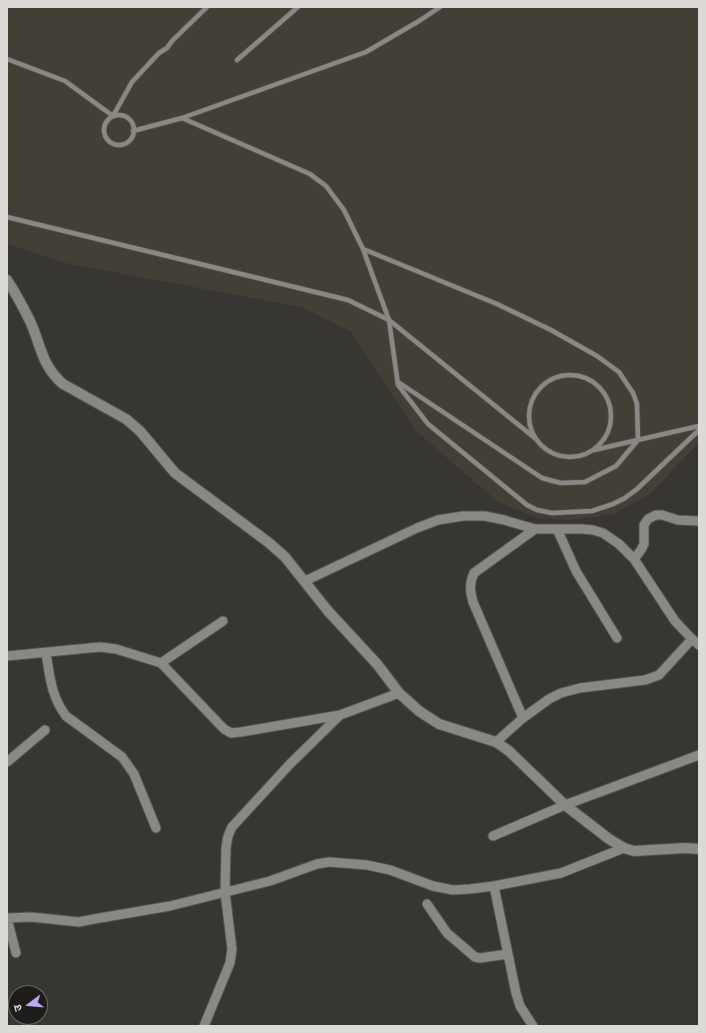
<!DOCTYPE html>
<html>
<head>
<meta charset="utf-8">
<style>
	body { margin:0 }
	#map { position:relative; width:706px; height:1033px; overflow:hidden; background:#373632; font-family:"PT Serif","Noto Sans Devanagari",serif }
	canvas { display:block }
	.frame { position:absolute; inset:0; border:8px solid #dbdad7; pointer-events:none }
	.north { position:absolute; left:8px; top:985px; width:40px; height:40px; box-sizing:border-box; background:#1e1d1c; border:1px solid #6a6967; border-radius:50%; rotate:254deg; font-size:11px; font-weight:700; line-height:16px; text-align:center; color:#dbdad7 }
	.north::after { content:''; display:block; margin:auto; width:14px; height:18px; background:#bda9f5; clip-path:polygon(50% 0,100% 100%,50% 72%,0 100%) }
</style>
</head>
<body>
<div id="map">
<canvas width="706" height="1033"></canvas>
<div class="frame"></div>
<div class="north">उ</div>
</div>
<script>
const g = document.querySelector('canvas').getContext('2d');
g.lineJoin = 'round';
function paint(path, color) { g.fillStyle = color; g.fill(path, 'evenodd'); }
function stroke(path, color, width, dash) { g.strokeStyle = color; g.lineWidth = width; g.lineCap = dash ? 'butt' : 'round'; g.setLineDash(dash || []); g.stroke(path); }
paint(new Path2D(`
	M7,7H699V443L650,494L614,514L572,520L536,518L498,502L416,431L351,332L301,307L65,263L7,244Z`), '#433f36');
const lane = new Path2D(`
	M7,59L65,81L113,116L132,82L159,53L167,48L172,41L207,7
	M237,60L298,7
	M104 130a15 15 0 1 1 30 0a15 15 0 1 1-30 0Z
	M182,118L366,52L419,21L440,7
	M133,131L182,118L310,174L326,186L344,210L363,249L389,320L398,385L428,424L527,505L537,510L552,513L592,511L613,504L625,498L637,489L699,430
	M7,217L348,300L389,320L536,439
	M363,249L497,304L551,330L597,356L619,372L633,393L637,404L638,440L616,466L585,482L561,483L542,478L398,382
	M529 416a41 41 0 1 1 82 0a41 41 0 1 1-82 0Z
	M594,450L699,426`);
const street = new Path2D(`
	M557,529L576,571L617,638
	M634,559L641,550L644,544V525L648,519L656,515H662L678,520L699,521
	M305,581L417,528L438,520L463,516H485L504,520L535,529H582L593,530L603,533L619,544L634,559L675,621L692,639L699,645
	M223,621L161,663L224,729L231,733L241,732L340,715L399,693
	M46,653C50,677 51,696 66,716L122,757L134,774L156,828
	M7,656L100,647L116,649L161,663
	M523,718L473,602C470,591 469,584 474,573L535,529
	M496,742L523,718L549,699L561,693L580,688L645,680L659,675L692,639
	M7,762L45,730
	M493,836L565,805L699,755
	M494,886L516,993L520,1006L533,1026
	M427,904L447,933L475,957L480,958L508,954
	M7,918L31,917L79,922L94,919L170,906L270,881L317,864L329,862L367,865L390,870L433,886L453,890L470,889L494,886L561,873L624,848
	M7,918L16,953
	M204,1026L230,963L232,949L225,892L226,848L228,836L232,827L290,764L340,715`);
const secondary = new Path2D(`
	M7,280C15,292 23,307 30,321C41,345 41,365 63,384L126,419L140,431L175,473L268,542L285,557L328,611L377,664L399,693L419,711L439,724L496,742L509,751L565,805L609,839L624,848L634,851L685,848L699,849`);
stroke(lane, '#54524f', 6);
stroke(street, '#54524f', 11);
stroke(secondary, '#54524f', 12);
stroke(lane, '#8a8884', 4.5);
stroke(street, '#8a8884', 9);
stroke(secondary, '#8a8884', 10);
</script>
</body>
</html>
